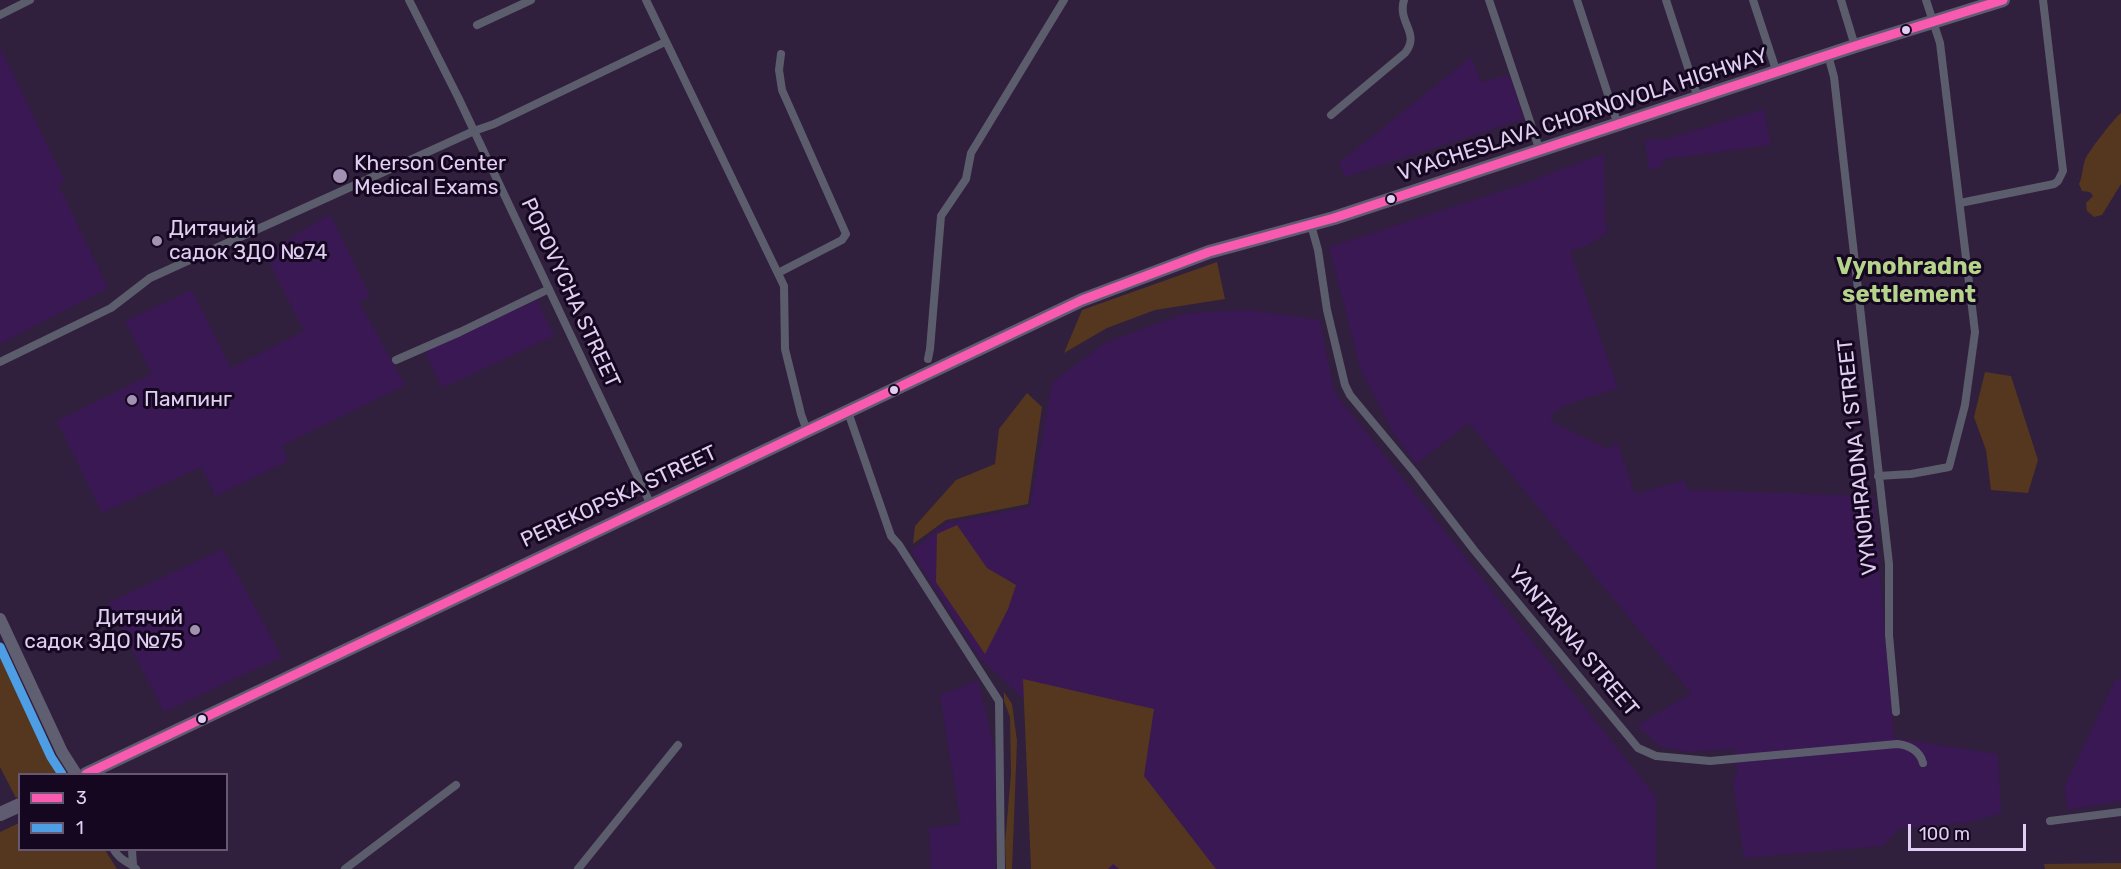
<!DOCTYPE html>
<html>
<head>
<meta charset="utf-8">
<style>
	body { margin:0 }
	#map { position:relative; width:2121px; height:869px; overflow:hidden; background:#311f3e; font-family:Rubik,sans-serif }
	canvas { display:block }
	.legend { position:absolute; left:18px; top:773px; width:210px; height:78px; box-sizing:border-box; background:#14071f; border:2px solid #665773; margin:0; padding:8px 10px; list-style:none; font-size:18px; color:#e0cff2 }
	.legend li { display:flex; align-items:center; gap:12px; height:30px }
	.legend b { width:30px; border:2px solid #665773 }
	.scale { position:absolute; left:1908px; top:824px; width:118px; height:27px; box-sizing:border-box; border:3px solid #e0cff2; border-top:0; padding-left:8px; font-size:18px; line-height:21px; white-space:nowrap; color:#e0cff2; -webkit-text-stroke:4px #14071f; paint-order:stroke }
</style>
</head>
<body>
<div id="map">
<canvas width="2121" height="869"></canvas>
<ul class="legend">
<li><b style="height:8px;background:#f75aaf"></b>3</li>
<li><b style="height:8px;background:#4d9ee5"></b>1</li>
</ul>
<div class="scale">100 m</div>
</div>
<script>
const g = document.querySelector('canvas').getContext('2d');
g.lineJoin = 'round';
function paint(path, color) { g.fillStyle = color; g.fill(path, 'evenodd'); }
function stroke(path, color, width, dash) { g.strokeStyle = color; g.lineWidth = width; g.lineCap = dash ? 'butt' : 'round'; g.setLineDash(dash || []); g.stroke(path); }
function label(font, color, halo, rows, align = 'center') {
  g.font = font + ' Rubik,sans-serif'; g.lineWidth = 6; g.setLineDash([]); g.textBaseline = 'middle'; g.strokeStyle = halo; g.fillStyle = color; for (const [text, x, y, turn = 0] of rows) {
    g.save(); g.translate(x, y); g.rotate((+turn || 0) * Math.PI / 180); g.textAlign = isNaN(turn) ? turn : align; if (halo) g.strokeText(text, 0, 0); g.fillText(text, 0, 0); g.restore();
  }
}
paint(new Path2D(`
	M0,47L65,182L58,184L108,288L0,344Z
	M1471,57L1481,82L1509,75L1524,119L1345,177L1339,163Z
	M1764,109L1771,145L1665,159L1659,168L1649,169L1645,140L1667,139Z
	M1604,154L1605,221L1608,232L1586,246L1570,251L1618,388L1571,403L1555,411L1550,421L1608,449L1617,442L1635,494L1685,480L1687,490L1873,496L1894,738L1998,754L2001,813L1971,822L1899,829L1883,846L1744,858L1733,782L1737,773L1735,749L1686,752L1660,746L1637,726L1691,693L1469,423L1416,464L1391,429L1360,368L1329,247L1532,181L1538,179L1537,178Z
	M330,214L370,296L359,302L405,385L281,446L288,461L216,496L201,467L102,513L57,421L152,374L125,321L192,290L231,368L304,331L265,254Z
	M537,300L554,336L442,388L425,352Z
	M1250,310L1320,320L1334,392L1656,797V869H1050L1027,702L979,657L911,551L947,523L1030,507L1051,388L1053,382L1105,343L1186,313Z
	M223,549L282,657L164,712L108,603Z
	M2121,679V801L2068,810L2064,788L2115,680Z
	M978,680L995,752V869H931L929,828L961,824L940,695Z`), '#3a1854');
paint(new Path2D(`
	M2121,113V184L2102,215L2094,217L2087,211L2086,203L2093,196L2090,192L2082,191L2079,184C2083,175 2082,168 2085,160C2087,153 2116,116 2121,113Z
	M1217,262L1225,299L1155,310L1107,328L1064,353L1082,310Z
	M1985,372L2011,376L2038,460L2028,493L1991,490L1986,450L1974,417Z
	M1027,393L1042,407L1028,504L946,520L913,544L915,526L956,480L995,464L999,429Z
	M957,525L987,568L1016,585L1008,609L985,654L936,582L937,534Z
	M0,643L64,774H20L19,796L16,798L0,767Z
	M1023,679L1154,709L1144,776L1216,869H1119L1113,864L1108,869H1031Z
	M1004,692L1012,704L1017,741L1012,869H1006L1005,843L1011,774L1010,717L1004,701Z
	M19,823L20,850H105L117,869H0V832Z
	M2121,863V869H2045L2044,864Z`), '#54371e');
stroke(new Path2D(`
	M409,0L458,97L651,505
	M646,0L784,286L785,349L801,414L807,431
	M1489,0L1540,151
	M1577,0L1618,125
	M1666,0L1698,98
	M1753,0L1777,73
	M1841,0L1855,46
	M0,15L30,0
	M477,25L531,0
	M1828,55L1834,77L1889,564V635L1896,712
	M1331,115L1405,53C1421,33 1397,23 1404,0
	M1960,203L2054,184L2058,181L2063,171L2043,0
	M1311,225L1318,250L1327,310L1345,385L1350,395L1414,472L1474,550L1638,748L1656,756L1710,761L1897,744C1909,745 1920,751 1923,763
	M778,273L842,240L846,234L782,90L779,70L781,54
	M928,359L930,349L941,216L966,179L971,153L1064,0
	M396,360L460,332L549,289
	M0,362L111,308L150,278L474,131L494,124L665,42
	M848,412L891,536L899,545L999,701L1001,869
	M1878,476L1911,474L1949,467L1965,405L1975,332L1940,43L1926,0
	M2050,821L2121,812
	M114,850C122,863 128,860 136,869
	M132,850L133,865
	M345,869L456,785
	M578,869L678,745`), '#5c5d6c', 8);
stroke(new Path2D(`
	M0,619L62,752L76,774`), '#5f5f71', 12);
stroke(new Path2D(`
	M86,774L1082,300L1209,252L1334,218L1855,46L2003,0
	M0,814L20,805`), '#5f5c71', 14);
stroke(new Path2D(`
	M86,774L1082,300L1209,252L1334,218L1855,46L2003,0`), '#f75aaf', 9);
stroke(new Path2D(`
	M0,647L51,757L62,774`), '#4d9ee5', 9);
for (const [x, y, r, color] of [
	[1906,30,5,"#e0cff2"],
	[340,176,8,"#a391b3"],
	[1391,199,5,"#e0cff2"],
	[157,241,6,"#a391b3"],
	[894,390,5,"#e0cff2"],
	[132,400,6,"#a391b3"],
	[195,630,6,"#a391b3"],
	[202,719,5,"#e0cff2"]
]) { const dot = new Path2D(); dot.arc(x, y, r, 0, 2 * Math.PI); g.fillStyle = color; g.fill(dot); stroke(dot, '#14071f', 2); }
label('21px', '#e0cff2', '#14071f', [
	["VYACHESLAVA CHORNOVOLA HIGHWAY",1583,115,-18],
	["POPOVYCHA STREET",570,293,65],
	["VYNOHRADNA 1 STREET",1858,457,-96],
	["PEREKOPSKA STREET",619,497,-25],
	["YANTARNA STREET",1573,641,50]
]);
label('21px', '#e0cff2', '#14071f', [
	["Kherson Center",354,164],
	["Medical Exams",354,188],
	["Дитячий",169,229],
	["садок ЗДО №74",169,253],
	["Пампинг",144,400],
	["Дитячий",183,618,"right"],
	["садок ЗДО №75",183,642,"right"]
], 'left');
label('bold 24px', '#b5d38b', '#14071f', [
	["Vynohradne",1909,267],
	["settlement",1909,295]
]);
</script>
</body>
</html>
